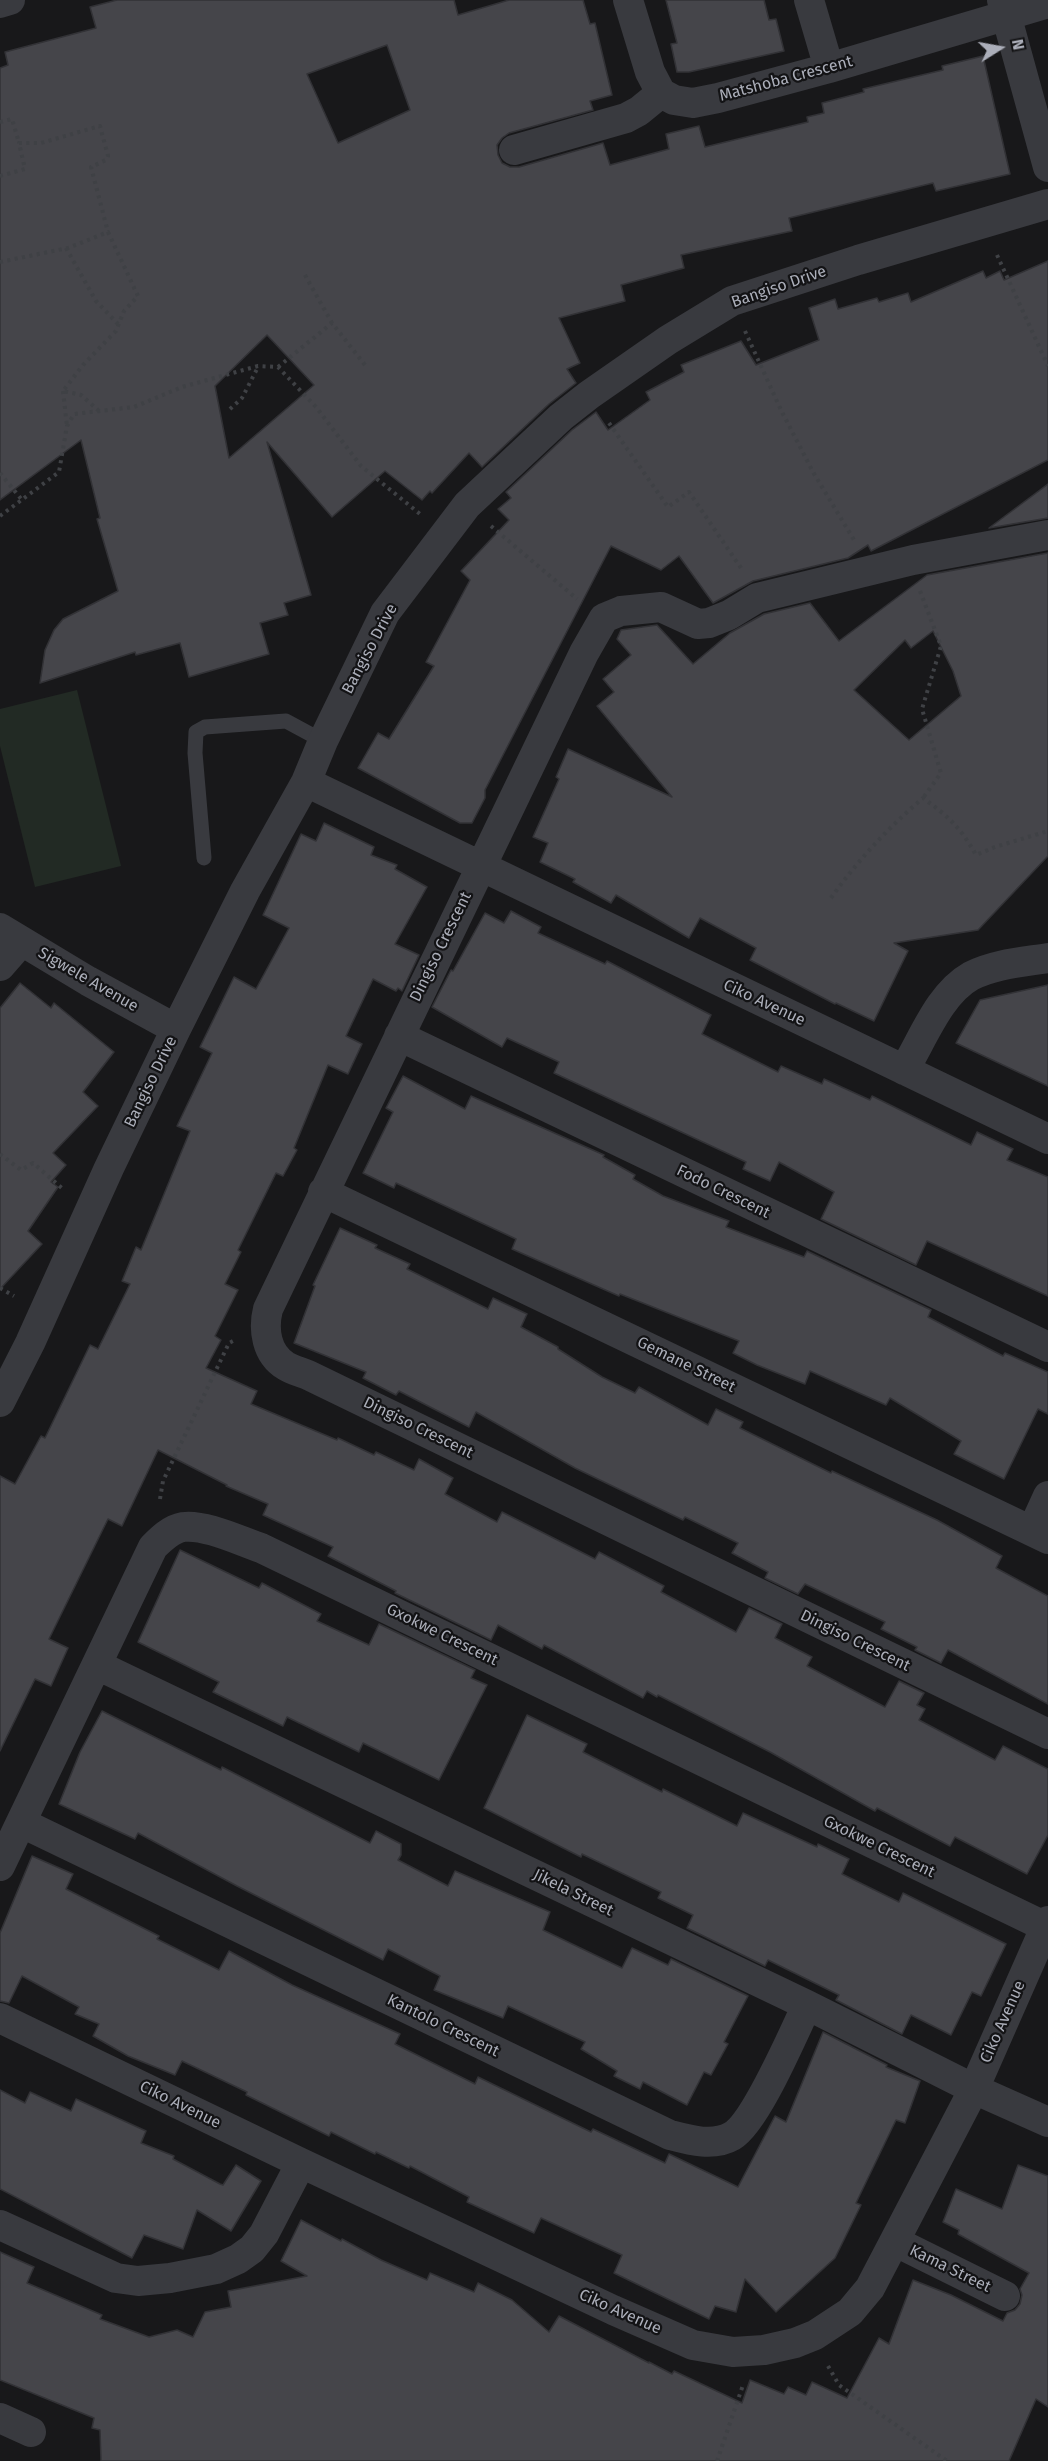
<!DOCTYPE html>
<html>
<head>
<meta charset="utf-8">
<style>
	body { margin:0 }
	#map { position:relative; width:1048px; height:2461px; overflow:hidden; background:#18181a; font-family:"Fira Sans",sans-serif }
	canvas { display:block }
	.north { position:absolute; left:970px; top:18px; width:60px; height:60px; -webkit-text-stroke:4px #131315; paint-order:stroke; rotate:79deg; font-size:16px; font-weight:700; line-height:24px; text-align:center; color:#abaeb9 }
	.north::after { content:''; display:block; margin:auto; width:21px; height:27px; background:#abaeb9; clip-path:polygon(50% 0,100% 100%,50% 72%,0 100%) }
</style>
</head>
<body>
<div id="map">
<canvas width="1048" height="2461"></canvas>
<div class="north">N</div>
</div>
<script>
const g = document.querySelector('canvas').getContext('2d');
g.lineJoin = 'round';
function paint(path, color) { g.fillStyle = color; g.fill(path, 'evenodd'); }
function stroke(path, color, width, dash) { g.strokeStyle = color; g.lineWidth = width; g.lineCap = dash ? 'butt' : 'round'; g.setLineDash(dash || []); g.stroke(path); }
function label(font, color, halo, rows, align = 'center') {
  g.font = font + ' "Fira Sans",sans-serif'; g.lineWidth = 4.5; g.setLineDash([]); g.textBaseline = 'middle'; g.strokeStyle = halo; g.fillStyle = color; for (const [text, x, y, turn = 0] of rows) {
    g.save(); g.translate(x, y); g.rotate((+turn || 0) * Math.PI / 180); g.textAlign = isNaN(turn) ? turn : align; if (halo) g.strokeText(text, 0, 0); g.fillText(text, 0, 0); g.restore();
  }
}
paint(new Path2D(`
	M77,690L121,866L35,887L0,746V709Z`), '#222a24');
const building = new Path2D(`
	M117,0H454L458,15L509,0H583L590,24L595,23L612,95L590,101L593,110L509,133L502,138L497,145L498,155L502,163L510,167H519L603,143L610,165L669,149L666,134L699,126L705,147L808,122L807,117L824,113L822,103L864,92L863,89L943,70L942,66L983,56L1010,174L936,191L933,183L789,218L792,231L681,255L684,268L621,285L625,301L559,318L580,363L567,369L576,383L549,404L482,467L469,453L432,493L430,491L422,500L385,471L332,517L267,442L311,595L284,603L288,615L260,623L269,654L189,677L180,643L136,655L135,652L40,683L45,650L54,630L63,619L118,591L97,519L100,518L81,440L0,500V68L8,65L5,52L96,28L90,7ZM387,45L410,110L338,143L307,74ZM267,335L314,385L229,458L215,386Z
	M666,0H764L769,20L776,19L784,51L689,72H677L671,44L677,43Z
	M1048,261V460L871,551L868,545L848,558L753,581L713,603L679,556L661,570L611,546L485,790V798L472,823H460L358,768L378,733L389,739L434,666L426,662L470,580L461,571L509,520L498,509L511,498L506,492L572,430L596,412L608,430L650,400L646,392L684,372L681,365L741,341L756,365L819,340L809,308L835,299L838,309L877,298L879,302L908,293L911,302L983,271L986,278L1000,271L1004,280Z
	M1048,484V518L989,528Z
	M1048,553V856L978,930L894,943L908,951L874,1021L836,1003L835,1004L750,960L756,948L700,918L689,938L616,895L611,903L573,882L575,879L540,862L548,843L533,837L559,779L556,777L568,749L672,797L597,706L614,692L603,679L631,655L617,639L621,630L657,625L693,664L730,633L764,614L810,603L839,641L927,575ZM933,631L953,671L961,696L909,740L854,690L905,640L911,648Z
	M324,823L374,847L371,855L397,865L395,869L427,887L395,944L419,955L402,991L398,988L396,991L373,979L346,1036L362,1044L348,1074L328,1065L294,1148L297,1150L283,1176L276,1173L238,1250L241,1252L225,1284L238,1290L215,1336L221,1340L206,1368L257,1391L251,1404L337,1440L338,1438L374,1455L376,1452L414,1470L419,1459L453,1478L445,1494L497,1522L502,1512L595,1559L599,1552L664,1586L661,1592L736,1632L749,1608L782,1624L775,1638L812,1657L807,1666L885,1707L899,1681L924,1693L917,1705L925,1709L919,1720L995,1760L1003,1746L1048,1769V1835L1027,1874L955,1837L950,1846L877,1808L875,1811L770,1752L658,1695L657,1697L647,1691L643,1698L544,1645L542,1649L498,1625L491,1640L395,1593L396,1591L328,1556L333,1547L263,1515L268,1504L226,1486L227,1485L158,1450L122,1526L108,1519L49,1639L68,1648L51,1686L35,1679L0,1751V1476L15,1484L41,1436L45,1438L90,1345L98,1349L130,1284L122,1281L136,1247L141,1250L190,1131L177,1126L212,1053L200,1047L234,977L256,989L289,928L263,915L301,834L316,841Z
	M511,911L541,927L538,933L605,964L607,961L711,1015L702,1034L778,1072L781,1066L822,1084L824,1079L870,1100L872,1096L971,1145L977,1132L1013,1149L1007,1160L1048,1177V1296L927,1241L916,1265L821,1219L834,1192L779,1162L770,1181L743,1169L746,1162L554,1073L559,1062L507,1038L502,1047L432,1007L451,970L453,971L485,913L504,923Z
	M20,983L51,1008L54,1003L114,1052L83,1092L98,1106L53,1153L66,1165L51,1182L58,1187L28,1231L42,1244L0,1289V1008Z
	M1048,985V1086L956,1043L980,1000Z
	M403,1076L465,1109L471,1096L604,1155L603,1157L635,1175L633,1179L663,1196L729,1221L726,1227L804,1257L807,1251L931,1310L928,1317L1003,1356L1005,1353L1048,1372V1414L1038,1409L1004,1479L954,1454L961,1441L890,1398L886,1405L810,1371L805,1384L757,1365L733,1353L739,1341L620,1294L619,1296L512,1249L516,1239L396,1183L394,1188L363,1173L393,1112L386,1108Z
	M340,1228L377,1245L375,1248L410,1264L407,1269L488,1309L493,1298L527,1314L521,1327L558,1347V1349L602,1377L635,1393L639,1387L708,1425L716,1409L743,1422L740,1428L831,1473L832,1471L937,1520L1002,1556L996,1568L1048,1596V1704L948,1650L941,1663L915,1650L917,1647L881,1629L885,1622L805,1584L798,1594L765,1578L768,1572L732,1553L738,1543L685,1517L683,1520L575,1468L476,1412L469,1427L399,1391L396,1395L363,1378L366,1372L294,1343L315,1286L313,1285Z
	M180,1550L259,1588L262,1583L321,1614L317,1621L369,1645L379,1624L475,1670L471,1678L487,1685L439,1780L363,1743L359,1752L287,1717L283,1726L213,1692L219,1682L138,1642Z
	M102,1711L221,1770L222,1767L370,1843L376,1831L401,1844V1855L398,1860L448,1886L455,1871L550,1912L543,1930L622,1968L632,1948L668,1965L671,1959L748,1996L724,2042L728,2044L711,2075L704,2072L687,2105L643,2082L640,2089L614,2076L617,2071L581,2049L585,2042L508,2006L503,2018L434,1990L440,1976L388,1949L383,1960L237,1886L138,1833L135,1839L59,1804L80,1752Z
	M527,1715L587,1744L583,1752L662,1792L663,1789L737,1826L743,1813L817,1847L818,1844L849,1859L842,1874L899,1902L903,1893L1006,1944L981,1996L972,1992L951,2035L911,2015L902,2034L836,2000L839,1995L768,1960L765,1966L687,1928L693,1915L658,1898L661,1892L582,1854L581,1857L484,1808Z
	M32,1856L73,1874L66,1889L159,1936L157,1939L219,1970L229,1951L292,1985L400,2034L395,2044L475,2084L478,2077L591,2132L593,2129L665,2163L669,2154L738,2187L775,2116L786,2122L823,2032L887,2065L886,2067L920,2081L905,2123L896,2120L856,2203L861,2205L835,2258L776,2312L745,2279L736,2312L715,2306L709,2319L614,2273L622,2255L541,2218L534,2233L467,2202L469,2197L410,2166L409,2168L376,2152L375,2154L331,2132L329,2136L246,2095L247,2092L182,2061L175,2075L128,2056L93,2036L99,2024L75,2014L79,2007L22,1976L9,2003L0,2001V1933Z
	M0,2090L25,2103L30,2092L71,2111L76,2099L146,2131L141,2143L174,2156L173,2159L220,2184L223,2185L236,2165L261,2181L231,2231L197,2210L183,2249L144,2235L132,2258L0,2189Z
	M1018,2165L1048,2176V2407L1036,2399L1009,2461H101L100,2430L92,2428L94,2418L0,2380V2252L34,2267L27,2283L102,2315L100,2319L149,2337L177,2330L193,2337L205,2312L231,2307L228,2291L307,2276L281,2261L301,2220L341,2241L342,2239L381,2260L427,2280L430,2273L474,2292L478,2283L512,2300L549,2332L559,2316L649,2363V2362L672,2374L674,2371L742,2403L750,2380L784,2394L788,2387L806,2395L812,2382L847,2398L879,2338L889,2344L913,2280L951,2295L1003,2321L1007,2313L1015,2310L1020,2304L1022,2295L1020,2289L1029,2273L958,2234L959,2230L943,2222L956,2189L1002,2209Z`);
paint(building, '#45454a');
stroke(building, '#323236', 1.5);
stroke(new Path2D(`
	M0,122L12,119L19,143
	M0,176L25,169L19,143H41L100,126L108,156L106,160L91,167L108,232
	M66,248L96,301L118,324
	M997,255L1048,366
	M0,262L68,248L108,232L138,296L124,311L116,331L83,365L63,391L81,395L100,412
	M305,275L332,323
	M745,331L781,410L813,472L854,540
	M278,367L332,323L365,365
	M63,391L67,426
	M230,409L242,398L258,367
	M609,423L668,507L689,492L741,568
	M0,473L22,500
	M0,516L59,472L67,426L74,414L134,407L182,387L258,366L278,367L316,407L361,466L420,514
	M491,526L577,599
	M920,591L941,646L922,709L941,773L923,798
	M831,898C858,860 888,828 923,798C948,816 961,828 976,855L995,847L1048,831
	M0,1154L21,1170L33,1163L63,1189
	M0,1288L14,1296
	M160,1499L163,1481L229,1343L233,1341
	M828,2366L839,2385L947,2461
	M717,2461L743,2385`), '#3f4145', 4, [3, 4.5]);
stroke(new Path2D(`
	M204,858L195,753L196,732L205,727L286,721L323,741`), '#393a3f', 15);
stroke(new Path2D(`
	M628,0L650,72L661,93L674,100L693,103L718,98L829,68L1048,3
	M809,0L829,68
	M1002,0L1048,167
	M0,3L10,0
	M514,150L626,118L639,111L661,93
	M1048,535L913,560L757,598L729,615L709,623L698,624L661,607L621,611L604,618L584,653L268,1309C263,1329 266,1354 286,1366C292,1370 301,1372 308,1375L1048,1734
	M306,782L1048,1139
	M0,928L88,981L176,1029
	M0,966L21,942
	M399,1036L1048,1347
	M904,1070C923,1039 939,994 971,976C994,964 1023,962 1048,958
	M323,1192L1048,1539
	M0,1402L30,1343L109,1168L176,1029L245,891L306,782L323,741L385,613L467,505L561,417L589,395L668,340L732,301L858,260L1048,204
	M1032,1531L1048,1496
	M97,1665L807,2005L974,2089L1048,2122
	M22,1823L670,2135C689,2140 713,2147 732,2136C756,2122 793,2034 807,2005
	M0,1866L153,1547C161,1539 171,1529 183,1527C205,1524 240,1541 261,1548L1048,1928
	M0,2018L301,2163L613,2310L693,2345L733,2352L764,2350L795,2343L815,2335L850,2312L870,2288L974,2089L1048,1921
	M0,2225L116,2278L138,2281L170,2278L216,2269L238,2259L252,2249L264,2234L301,2163
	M896,2242L1005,2296
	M0,2418L31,2432`), '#393a3f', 30);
label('16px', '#abaeb9', '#131315', [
	["Matshoba Crescent",786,79,-15],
	["Bangiso Drive",779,287,-19],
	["Bangiso Drive",370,649,-62],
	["Dingiso Crescent",441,947,-64],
	["Sigwele Avenue",88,980,30],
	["Ciko Avenue",764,1003,25],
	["Bangiso Drive",151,1082,-64],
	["Fodo Crescent",723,1192,26],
	["Gemane Street",686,1365,26],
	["Dingiso Crescent",418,1428,26],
	["Gxokwe Crescent",442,1635,26],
	["Dingiso Crescent",855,1641,26],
	["Gxokwe Crescent",879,1847,26],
	["Jikela Street",573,1893,26],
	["Ciko Avenue",1003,2022,-66],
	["Kantolo Crescent",443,2026,26],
	["Ciko Avenue",180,2105,26],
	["Kama Street",950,2269,26],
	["Ciko Avenue",620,2312,24]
]);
</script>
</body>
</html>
